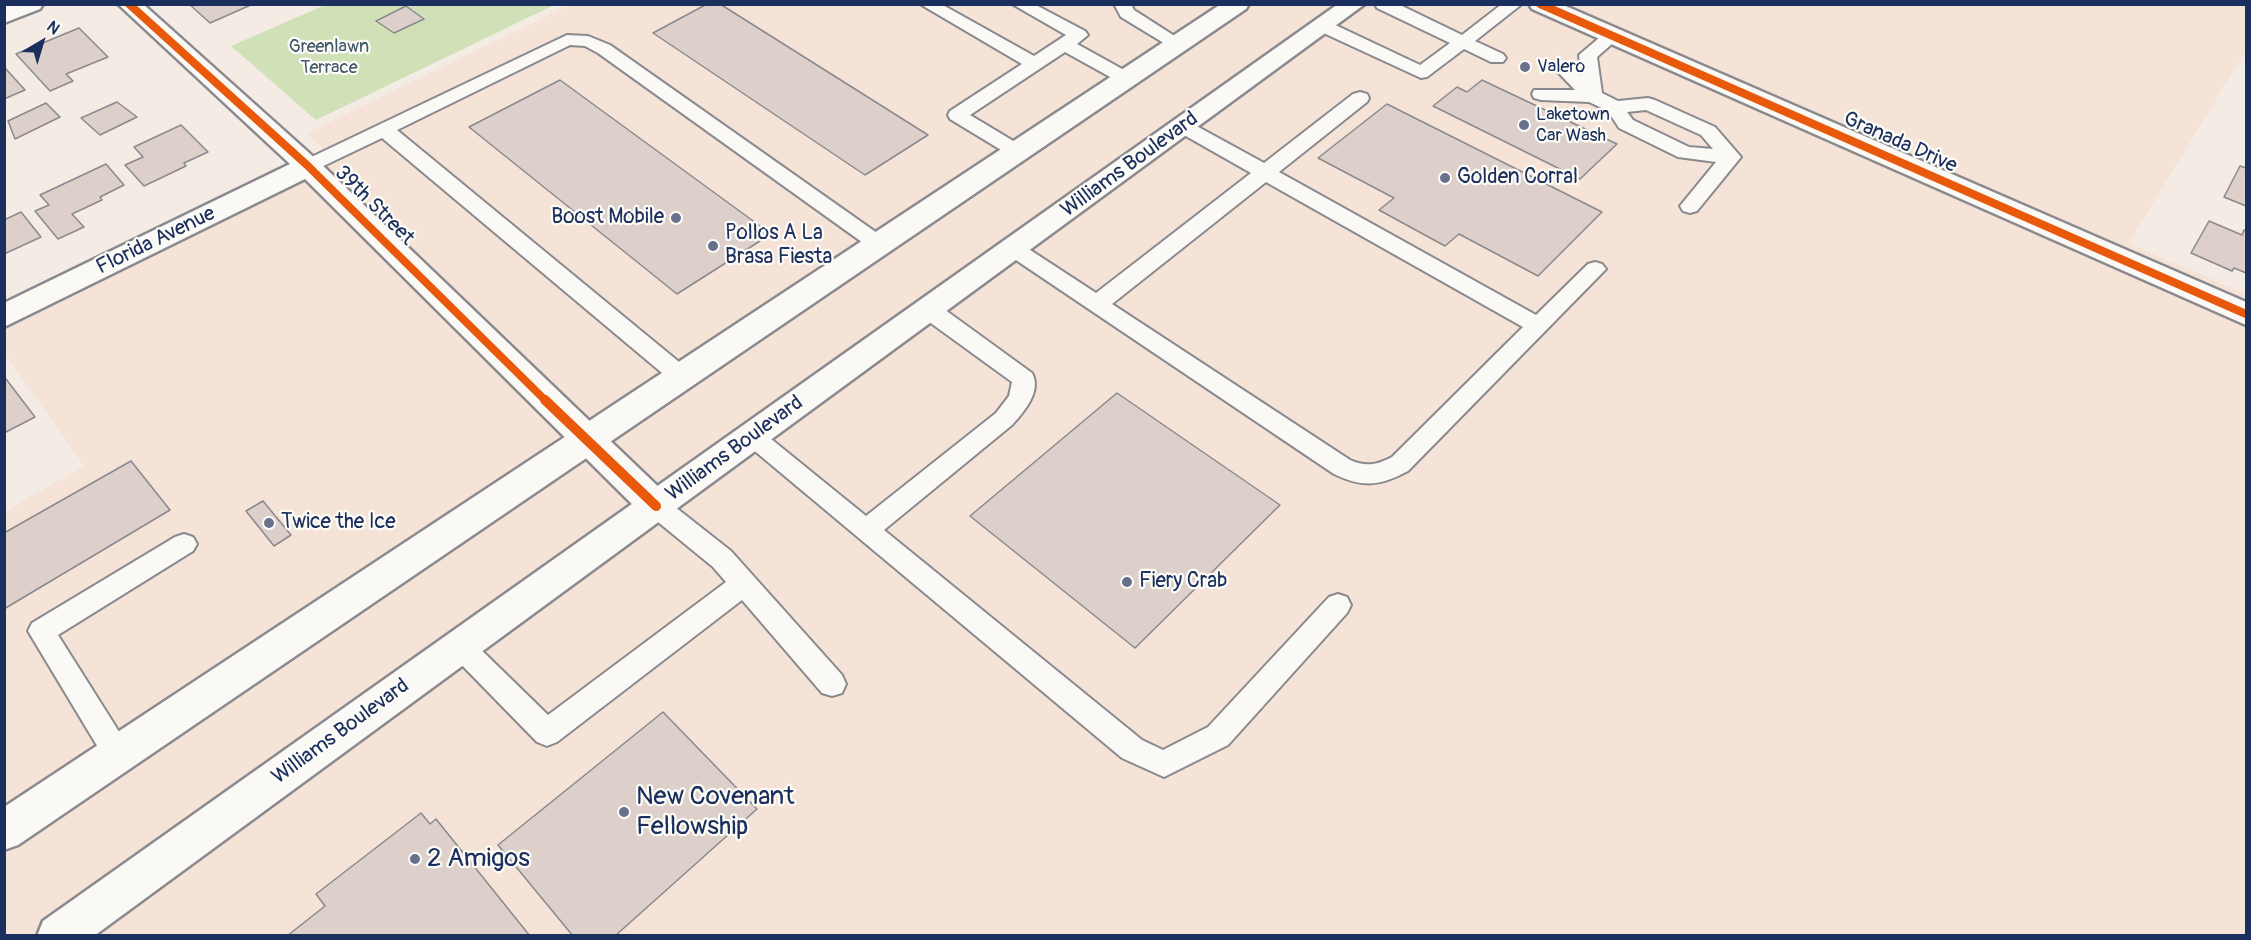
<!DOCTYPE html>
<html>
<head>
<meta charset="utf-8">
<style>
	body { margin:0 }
	#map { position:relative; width:2251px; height:940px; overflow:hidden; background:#f4ebe4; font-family:Pangolin,sans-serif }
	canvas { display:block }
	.frame { position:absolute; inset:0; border:6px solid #1b2f5e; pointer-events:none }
	.north { position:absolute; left:12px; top:12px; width:60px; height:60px; -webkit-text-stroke:4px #fdfcf7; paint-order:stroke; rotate:38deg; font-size:16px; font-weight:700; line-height:24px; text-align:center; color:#1b2f5e }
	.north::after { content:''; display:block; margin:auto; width:21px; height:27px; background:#1b2f5e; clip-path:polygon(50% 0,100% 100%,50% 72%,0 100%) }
</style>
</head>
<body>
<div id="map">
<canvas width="2251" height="940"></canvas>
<div class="frame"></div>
<div class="north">N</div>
</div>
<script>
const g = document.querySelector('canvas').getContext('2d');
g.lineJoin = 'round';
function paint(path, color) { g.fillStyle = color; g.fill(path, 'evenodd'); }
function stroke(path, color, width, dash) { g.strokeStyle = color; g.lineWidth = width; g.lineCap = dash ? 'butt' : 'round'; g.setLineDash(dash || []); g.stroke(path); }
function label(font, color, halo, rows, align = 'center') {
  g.font = font + ' Pangolin,sans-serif'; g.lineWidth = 4.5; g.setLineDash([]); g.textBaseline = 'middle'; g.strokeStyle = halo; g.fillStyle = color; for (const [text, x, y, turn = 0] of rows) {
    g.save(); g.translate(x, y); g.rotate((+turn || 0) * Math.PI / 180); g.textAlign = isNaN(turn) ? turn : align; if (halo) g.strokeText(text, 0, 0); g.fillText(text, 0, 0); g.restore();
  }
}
paint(new Path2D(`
	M569,5H2246V50L2129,243L2246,294V935H5L4,512L84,466L5,354V327L336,161L307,133Z`), '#f6e3d7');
paint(new Path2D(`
	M325,5H554L316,120L231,46Z`), '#d0e0b7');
const building = new Path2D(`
	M189,4H253L210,23Z
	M707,4H720L928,135L865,175L653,33Z
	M406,6L424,19L394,33L376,21Z
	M79,28L108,57L66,74L73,81L50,91L16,54Z
	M4,69H6L25,90L4,99Z
	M560,80L771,234L677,294L469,127Z
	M1482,80L1617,144L1580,179L1433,106L1457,87L1467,92Z
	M117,102L137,117L100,135L81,118Z
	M46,103L60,117L15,139L8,121Z
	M1387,104L1602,212L1538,276L1459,234L1445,246L1379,210L1394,198L1318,158Z
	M181,125L208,152L184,163L186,166L144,186L125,165L143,157L134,147Z
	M106,164L124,185L100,197L102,200L72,214L84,227L58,239L35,211L49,205L40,195Z
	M2240,166L2246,168V206L2224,197Z
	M21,212L41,237L4,254V220Z
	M2209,221L2242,235L2244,230L2246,231V273L2234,268L2232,271L2191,253Z
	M6,379L35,417L4,433V380Z
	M1117,393L1280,505L1135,648L970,516Z
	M131,461L170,510L4,609V533Z
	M263,501L291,535L274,546L246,511Z
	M663,712L757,809L615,936H573L498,845Z
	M421,813L430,824L436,819L530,936H287L325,906L316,894Z`);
paint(building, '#ddd0ca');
stroke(building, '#89898e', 1.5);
const service = new Path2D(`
	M920,4H941L1034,56L1066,35L1012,4H1034L1085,31L1088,35L1077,44L1133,75L1136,79L1133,83H1121L1065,52L970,115L1025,148L1028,152L1025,156L1018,158L1011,156L950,119L948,115L950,111L1022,64Z
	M1114,4H1131L1134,10L1187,44L1184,48H1172L1121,17Z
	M1375,4H1398L1462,35L1502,4H1522L1475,41L1503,54L1506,58L1503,62H1491L1464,49L1427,77L1421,78L1317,30L1314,26L1317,22H1329L1420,65L1450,43L1377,8Z
	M1612,31L1618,32L1621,36L1597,57L1602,93L1618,101L1648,98L1655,100L1715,127L1741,157L1697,211L1690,213L1683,211L1680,206L1716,162L1678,157L1619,128L1608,111L1589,102L1541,100L1534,98L1532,94L1534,90H1575L1555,69L1558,65C1569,62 1573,68 1581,75L1579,55L1606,32ZM1646,110L1701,135L1713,149L1689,147L1633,120L1627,112Z
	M567,35L588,36L610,45L887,240L890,245L887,250L880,252L873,250L598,53L585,46L570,45L397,130L690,371L693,377L690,383L682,386L674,383L382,138L315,170L308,172L301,170L298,166L301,162Z
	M1360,92L1367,94L1369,98L1367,102L1279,172L1536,315L1588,264L1595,262L1602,264L1606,269L1408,471C1380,486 1363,488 1334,474L1007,254L1004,249L1007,244L1014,242L1021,244L1096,293L1251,173L1177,131L1175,127L1177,123H1191L1264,163L1353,94ZM1266,182L1523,327L1392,457C1377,465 1366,467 1350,460L1112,304Z
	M929,302L937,304L1032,373C1042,391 1024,412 1012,425L884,530L1142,740L1163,750L1208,727L1329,597L1338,594L1347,597L1351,605L1347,613L1228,745L1164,777L1122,758L744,442L740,436L744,430L752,427L760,430L866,516L996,413L1009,396L1012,382L921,316L918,310L921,304Z
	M656,496L665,499L731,551L842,675L846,684L842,693L832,696L822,693L742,600L557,742L547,746L537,742L451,654L447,646L451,638L460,634L469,638L548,715L726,582L713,567L647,513L644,506L647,499Z
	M184,534L193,537L197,544L193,551L58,635L128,746L132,755L128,764L118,768L108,764L28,631L32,623L175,537Z`);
const minor = new Path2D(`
	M11,4H43L40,9L4,23V7Z
	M118,4H143L317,160L668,496L673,506L668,516L656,520L644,516L305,179L4,327V303L290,164Z
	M1529,4H1561L2246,302V325L1532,9Z`);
const secondary = new Path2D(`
	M1221,4H1249L1246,9L18,845L4,850V807Z
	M1338,4H1365L94,936H37L43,921Z`);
stroke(service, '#89898e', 4);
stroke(minor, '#89898e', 5);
stroke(secondary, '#89898e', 5);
paint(service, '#faf9f6');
paint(minor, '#faf9f6');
paint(secondary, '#faf9f6');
stroke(new Path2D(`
	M129,4L308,166L547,402
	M1540,4L2246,314`), '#e8590c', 8);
stroke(new Path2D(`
	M545,400L656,506`), '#e8590c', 10);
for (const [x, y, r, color] of [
	[1525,67,6,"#67718d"],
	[1524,125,6,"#67718d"],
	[1445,178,6,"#67718d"],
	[676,218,6,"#67718d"],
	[713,246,6,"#67718d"],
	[269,523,6,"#67718d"],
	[1127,582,6,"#67718d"],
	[624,812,6,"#67718d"],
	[415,859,6,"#67718d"]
]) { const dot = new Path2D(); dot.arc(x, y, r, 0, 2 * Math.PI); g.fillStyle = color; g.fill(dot); stroke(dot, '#fdfcf7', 2); }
label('18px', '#41596b', '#fdfcf7', [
	["Greenlawn",329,47],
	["Terrace",329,68]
]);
label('18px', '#1b2f5e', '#fdfcf7', [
	["Valero",1537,67],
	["Laketown",1536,115],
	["Car Wash",1536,136]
], 'left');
label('21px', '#1b2f5e', '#fdfcf7', [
	["Granada Drive",1900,143,24],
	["Williams Boulevard",1130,165,-36],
	["39th Street",374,206,45],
	["Florida Avenue",156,241,-26],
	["Williams Boulevard",735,449,-36],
	["Williams Boulevard",341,732,-36]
]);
label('21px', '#1b2f5e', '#fdfcf7', [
	["Golden Corral",1457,178],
	["Boost Mobile",664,218,"right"],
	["Pollos A La",725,234],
	["Brasa Fiesta",725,258],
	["Twice the Ice",281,523],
	["Fiery Crab",1139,582]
], 'left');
label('26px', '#1b2f5e', '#fdfcf7', [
	["New Covenant",636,797],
	["Fellowship",636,827],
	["2 Amigos",427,859]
], 'left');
</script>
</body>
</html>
